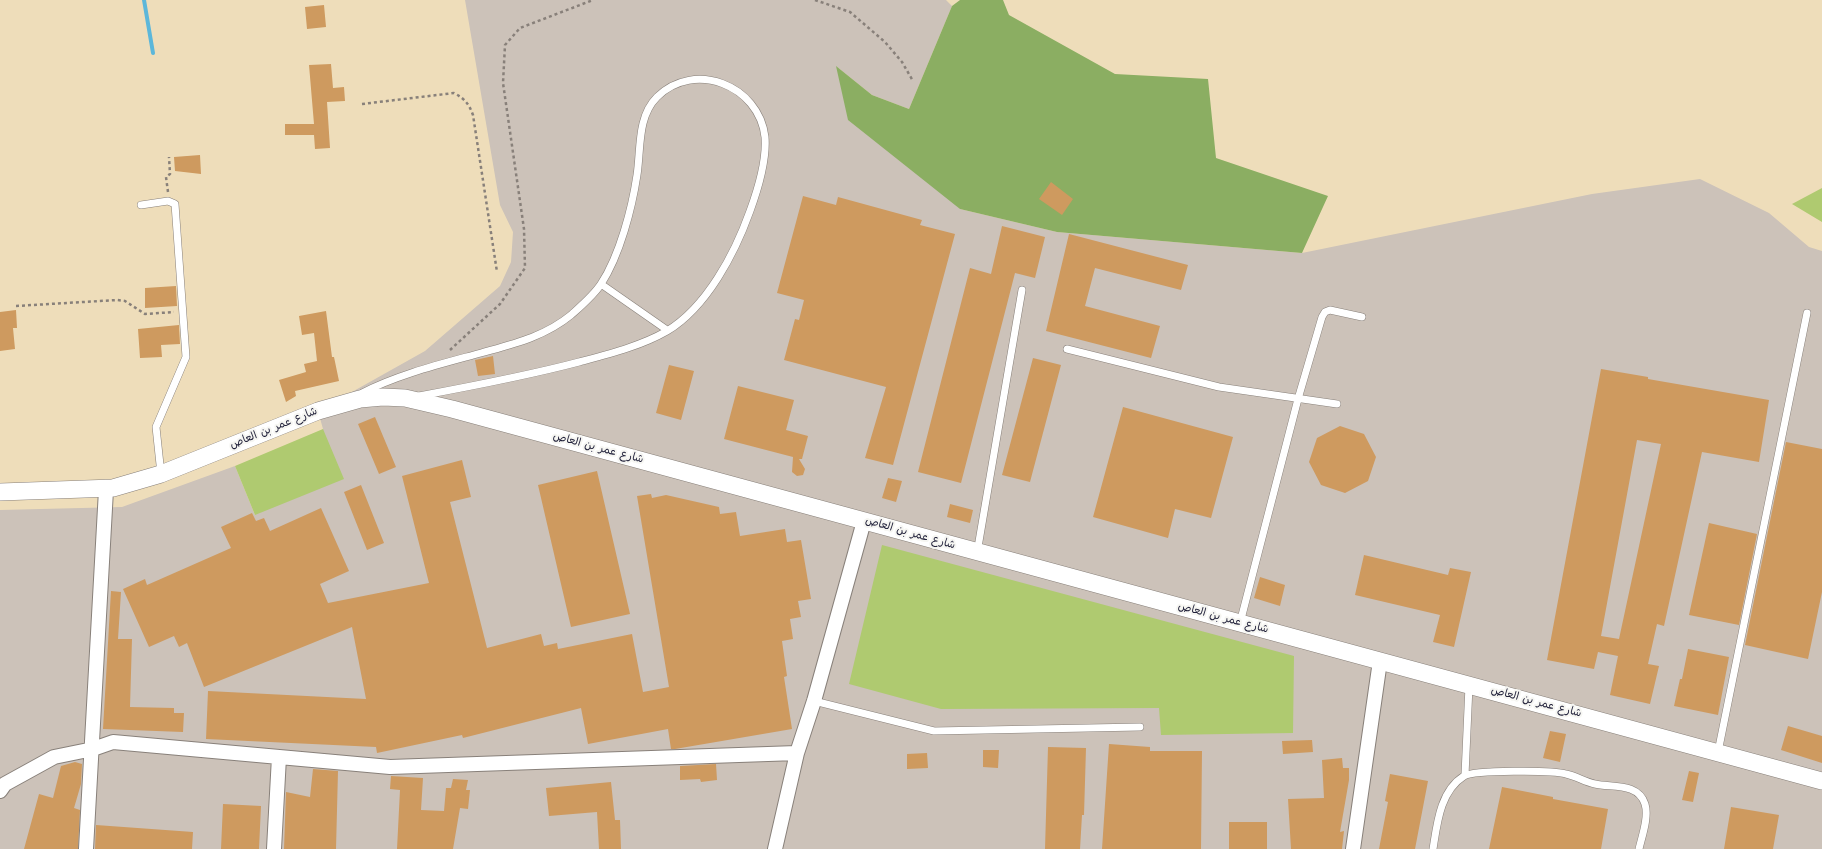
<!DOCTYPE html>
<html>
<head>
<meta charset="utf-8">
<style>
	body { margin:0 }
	canvas { display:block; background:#eeddba }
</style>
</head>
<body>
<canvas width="1822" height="849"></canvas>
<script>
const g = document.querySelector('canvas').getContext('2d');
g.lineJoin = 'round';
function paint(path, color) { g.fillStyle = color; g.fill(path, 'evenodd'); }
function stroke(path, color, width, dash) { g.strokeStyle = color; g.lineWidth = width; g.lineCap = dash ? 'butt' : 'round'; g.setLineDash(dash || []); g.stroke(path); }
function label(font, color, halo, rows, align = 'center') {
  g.font = font + ' Kalam,"Playpen Sans Arabic",sans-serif'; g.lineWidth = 4; g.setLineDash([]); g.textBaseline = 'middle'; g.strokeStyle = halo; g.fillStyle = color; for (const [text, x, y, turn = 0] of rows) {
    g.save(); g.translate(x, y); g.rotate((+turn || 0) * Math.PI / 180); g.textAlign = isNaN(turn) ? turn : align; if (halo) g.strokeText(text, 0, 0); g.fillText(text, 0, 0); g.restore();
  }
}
paint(new Path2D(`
	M465,0H946L952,6L909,109L872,95L837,67L960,209L1057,232L1302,253L1592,194L1700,179L1769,213L1809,247L1822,251V849H0V510L122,507L235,466L255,515L323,429L318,411L425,351L500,286L511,262L513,232L500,205Z`), '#ccc2b9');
paint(new Path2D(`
	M1822,188V222L1792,204Z
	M323,429L344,479L255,515L235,466Z
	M882,545L1294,656L1293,733L1161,735L1159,708L941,709L849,684Z`), '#afca70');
paint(new Path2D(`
	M960,0H1003L1009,15L1115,74L1208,79L1216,158L1328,196L1302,253L1057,232L960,209L848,120L836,66L872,95L909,109L952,6Z`), '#8bae62');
stroke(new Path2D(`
	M144,0L153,53`), '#5cb7da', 4);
paint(new Path2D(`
	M324,5L326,27L307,29L305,7Z
	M331,64L333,88L344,87L345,101L327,102L330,148L315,149L314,135H285V124H314L309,65Z
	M200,155L201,174L175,171L174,157Z
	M1051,182L1073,199L1062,215L1039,199Z
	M803,196L836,205L838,197L922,220L920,225L955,234L893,465L865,458L886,387L784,360L795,319L799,320L804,300L777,293Z
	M1002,226L1045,237L1035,278L1015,273L961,483L918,472L970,268L991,274Z
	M1069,234L1188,265L1181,290L1095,268L1085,306L1160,326L1151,358L1046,331Z
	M176,286L177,306L145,308V288Z
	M16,310L17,328H13L15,349L0,351V312Z
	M326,311L332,357H334L339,381L295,391L296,396L286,402L279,380L306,372L304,364L317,361L314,333L302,335L299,316Z
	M179,325L180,344L161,345L162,357L140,358L138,329Z
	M493,356L495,374L478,376L475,360Z
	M1033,358L1061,365L1030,482L1002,475Z
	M669,365L694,371L681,420L656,413Z
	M1601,369L1648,377V379L1769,400L1759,462L1702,452L1664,626L1657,624L1648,664L1659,666L1650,704L1610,695L1618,656L1598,652L1594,669L1547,660ZM1637,440L1661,444L1619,639L1601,636Z
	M738,386L794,400L786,430L808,436L802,459H799L805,469L803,475L797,476L792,472L793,457L724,439Z
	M1123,407L1233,437L1211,518L1175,509L1168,538L1093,517Z
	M375,417L396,467L379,474L358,424Z
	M1340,426L1364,434L1376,457L1368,481L1345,493L1321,485L1309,462L1317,438Z
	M1786,442L1822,449V592L1808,659L1745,645Z
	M462,460L471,497L450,502L487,648L541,634L544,646L557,643L558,649L632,634L643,692L669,687L637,496L651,494L652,498L666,495L719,507L720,514L736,512L740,536L785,529L787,542L801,540L811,599L798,601L801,617L790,619L793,639L782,641L787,676L784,677L792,729L675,749H671L668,729L588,744L581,708L463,738L462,735L377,753L376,747L206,739L208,691L366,699L352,627L204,687L187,643L179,647L174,636L149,647L123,589L145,579L147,585L231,548L221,527L252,513L256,521L264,518L270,531L321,508L349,571L320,584L328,603L429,583L402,476Z
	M597,471L630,614L571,627L538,485Z
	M888,478L902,481L896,502L882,498Z
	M361,485L384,543L367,550L344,492Z
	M950,504L973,510L970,523L947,517Z
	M1709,523L1757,534L1739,625L1689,615Z
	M1364,555L1448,575L1450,568L1471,572L1454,647L1433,642L1440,615L1355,595Z
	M1260,577L1285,585L1280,606L1254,598Z
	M111,591L121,592L118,639H132L130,707L174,708V713H184L183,732L103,729Z
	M1688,649L1729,657L1718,715L1674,706L1680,679H1682Z
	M1788,726L1822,736V763L1781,750Z
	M1550,731L1566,734L1560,762L1543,758Z
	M1312,740L1313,752L1283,754L1282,741Z
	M1109,744L1150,747V751H1202L1201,849H1102Z
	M1048,747L1086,748L1084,815H1082L1080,849H1045Z
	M983,750H999L998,768L983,767Z
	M927,753L928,768L907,769V754Z
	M1342,758L1343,768H1349V780L1340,832L1344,831L1342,849H1291L1288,799L1324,798L1322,760Z
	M75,762L82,764L81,784L74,808L80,810L78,849H24L39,794L53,798L61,766Z
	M716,764L717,780L701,782L700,779L680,780V766Z
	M313,769L338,771L336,849H284L286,792L310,797Z
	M1689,771L1699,773L1693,802L1682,800Z
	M1390,774L1428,781L1415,849H1379L1388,802L1385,801Z
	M391,776L423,778L421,810L444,811L446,788H451L453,779L468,780L466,790H470L468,809L460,808L453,849H397L400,790L390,789Z
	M611,782L615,820H620L621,849H599L597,812L549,816L546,788Z
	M1502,787L1553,797V799L1608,809L1601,849H1489Z
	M223,804L261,806L259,849H221Z
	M1731,807L1779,815L1773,849H1724Z
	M1229,822H1267V849H1229Z
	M96,825L193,832L192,849H95Z`), '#ce9a5f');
const service = new Path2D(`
	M141,205L168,201L175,204L186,357L156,427L161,474
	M601,284L667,330
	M1067,349L1219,387L1337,404
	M362,393C399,374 441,364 481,353C513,344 544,337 571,315C581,306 594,295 601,284C620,255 632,208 637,175C641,149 637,117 657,97C694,60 759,85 765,137C767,161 758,189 750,211C735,253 707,307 667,331C641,346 609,354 579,362C526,376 473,386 419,396
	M977,553L1022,290
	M1240,623L1298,399L1322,317L1325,312L1330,310L1362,317
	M814,701L934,731L1140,727
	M1718,752L1807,313
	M1465,775L1469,686
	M1433,849C1437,824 1440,791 1464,776C1474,770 1553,770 1566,774C1576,776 1585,782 1595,784C1611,788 1638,782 1645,804C1649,817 1642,836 1639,849`);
const minor = new Path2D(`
	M0,791L5,784L54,757L93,749L113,742L390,767L797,753
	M86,849L106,490
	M274,849L279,757
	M775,849L797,753L814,701L864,521
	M1353,849L1380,661`);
const tertiary = new Path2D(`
	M0,492L113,488L161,474L318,411L360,399L383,397L405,398L452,409L1822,781`);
stroke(service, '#88807a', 8);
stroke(minor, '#88807a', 16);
stroke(tertiary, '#88807a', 18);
stroke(new Path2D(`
	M815,0L850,12L885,42L902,62L913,81
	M362,104L454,93C465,99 469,104 473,115L497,272
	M168,192L166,177L170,174L169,157
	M16,306L117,300L125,301L145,314L174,312
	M450,350L500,304L525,268L524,229L503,83L505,45L520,28L593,0`), '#88807a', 2.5, [3, 3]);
stroke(service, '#fff', 7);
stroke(minor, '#fff', 14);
stroke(tertiary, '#fff', 17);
label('11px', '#22223b', '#f6f6f2', [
	["شارع عمر بن العاص",274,429,-22],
	["شارع عمر بن العاص",598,449,15],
	["شارع عمر بن العاص",910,534,16],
	["شارع عمر بن العاص",1223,619,15],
	["شارع عمر بن العاص",1536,703,15]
]);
</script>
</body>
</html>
